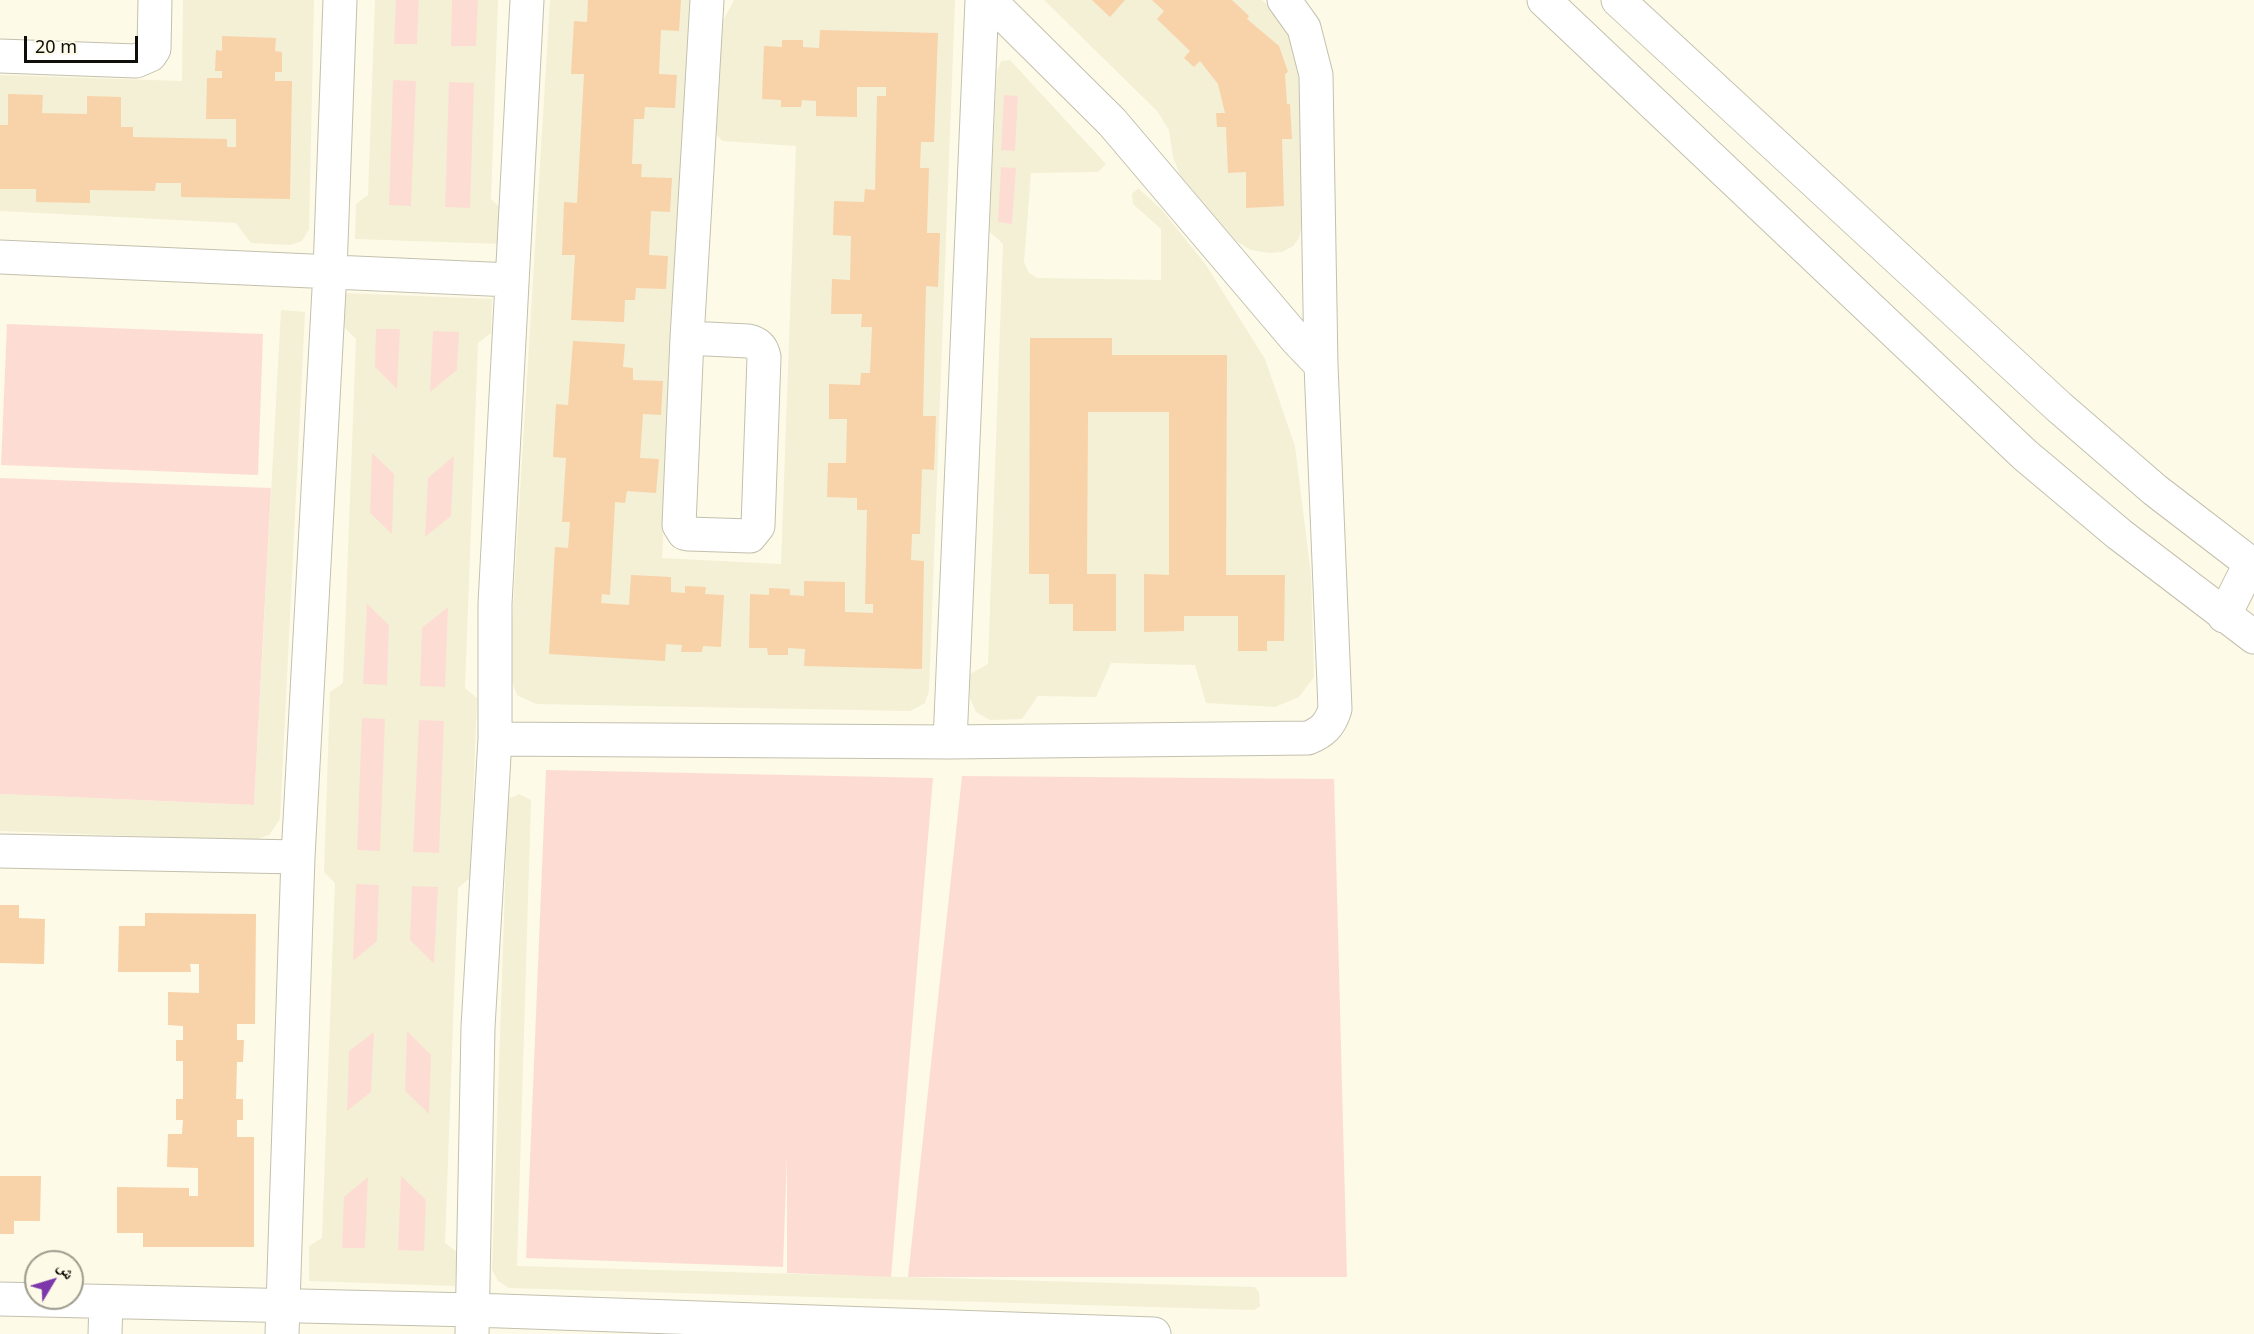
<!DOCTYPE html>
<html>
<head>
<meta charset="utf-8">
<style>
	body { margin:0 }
	#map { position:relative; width:2254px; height:1334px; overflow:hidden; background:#fdfae7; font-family:"Noto Sans","Noto Naskh Arabic",sans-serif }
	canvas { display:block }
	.north { position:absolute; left:24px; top:1250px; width:60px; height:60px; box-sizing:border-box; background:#fdfae7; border:2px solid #9e9c8e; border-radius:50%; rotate:52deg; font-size:16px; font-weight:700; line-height:24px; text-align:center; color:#0f0e08 }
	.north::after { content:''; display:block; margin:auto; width:21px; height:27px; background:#7c38ab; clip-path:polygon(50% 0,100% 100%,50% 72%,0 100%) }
	.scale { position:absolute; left:24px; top:36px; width:114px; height:27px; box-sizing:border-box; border:3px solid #0f0e08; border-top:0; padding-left:8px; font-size:18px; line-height:21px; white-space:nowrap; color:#0f0e08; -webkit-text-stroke:4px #fdfae7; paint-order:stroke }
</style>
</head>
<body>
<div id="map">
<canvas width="2254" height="1334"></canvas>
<div class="north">ش</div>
<div class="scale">20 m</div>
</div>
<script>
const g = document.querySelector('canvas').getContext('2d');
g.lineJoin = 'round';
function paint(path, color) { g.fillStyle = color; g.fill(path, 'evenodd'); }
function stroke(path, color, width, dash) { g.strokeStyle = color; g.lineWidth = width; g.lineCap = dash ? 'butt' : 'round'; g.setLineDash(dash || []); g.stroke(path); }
paint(new Path2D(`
	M183,0H314L309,229L302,241L290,245L251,243L236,223L0,211V75L182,81Z
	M375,0H498L491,199L502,209L501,244L355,239L356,204L368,195Z
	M550,0H691L662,558L781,564L796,146L722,141L714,131L719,41L723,21L734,0H955L929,691L925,703L910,711L536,704L517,695L509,674Z
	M1044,0H1262L1273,10L1286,29L1296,52L1301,86L1302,224L1299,238L1293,246L1282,252L1269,253L1251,250L1236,241L1180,175L1173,157L1169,130L1157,111Z
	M1010,60L1106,164L1098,172L1031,173L1024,262L1029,273L1037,278L1161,280V229L1133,204L1132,194L1138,188L1162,210L1206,265L1265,359L1295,446L1311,575L1314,677L1299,697L1275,707L1206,703L1195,665L1111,663L1096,697L1038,696L1022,719L990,720L976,712L970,698V674L988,664L1003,244L989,231L997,72L1001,61Z
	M346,293L492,299L491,333L478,343L465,688L477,698L470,878L458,888L445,1243L457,1252L455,1286L309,1281V1246L322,1238L335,883L324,872L330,692L343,683L356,339L344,327Z
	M281,310L305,312L280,819L269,835L254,840L0,831V794L254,805Z
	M519,794L531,800L517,1266L1255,1287L1259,1292L1260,1306L1254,1310L509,1288L498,1281L492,1270L508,799Z`), '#f4f0d5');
paint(new Path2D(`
	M396,0H419L417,44H394Z
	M452,0H478L476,46H451Z
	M393,80L416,81L411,206L389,205Z
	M449,82L474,83L470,208L445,207Z
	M1004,95L1018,96L1015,151L1001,150Z
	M1001,167L1016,168L1012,224L998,222Z
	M7,324L263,334L258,475L1,465Z
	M376,329H400L397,389L375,367Z
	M433,331L459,332L457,370L430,392Z
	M372,453L394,474L392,534L370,513Z
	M454,456L451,516L425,537L428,478Z
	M0,478L271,488L254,805L0,794Z
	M367,604L389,625L387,685L363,684Z
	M448,607L445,687L420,686L422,628Z
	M362,718L385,719L380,851L357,850Z
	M419,720L444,721L439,853L413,852Z
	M546,770L933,778L891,1277L787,1273V1157L783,1267L526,1258Z
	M962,776L1334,779L1347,1277H908Z
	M356,884L379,885L377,941L353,961Z
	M412,886L438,887L434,964L410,940Z
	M407,1031L431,1055L429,1114L405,1091Z
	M374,1032L371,1092L347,1111L349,1051Z
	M401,1176L426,1200L424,1251L398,1250Z
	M368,1177L365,1248H342L344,1197Z`), '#fdddd3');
paint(new Path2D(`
	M588,0H681L679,31L661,30L659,74L677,75L675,108L645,107L644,119H634L632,164H642L641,177L672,178L670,212L651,211L649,255L668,256L666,289L636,288L635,300H625L624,322L571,320L575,255H562L564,202L577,203L584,74H571L574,21L587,22Z
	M1092,0H1125L1110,17Z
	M1152,0H1232L1249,16L1247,19L1279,46L1288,72L1285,74L1287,104H1290L1292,139H1282L1284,206L1246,208V172L1228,173L1226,127H1217L1216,113H1225L1218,84L1200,61L1194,67L1184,58L1190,51L1157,19L1164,11Z
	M820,30L938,33L934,142H921L920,168H929L927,233H940L938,287L926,286L923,416H936L934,470L922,469L920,534H912L911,560L924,561L922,669L804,666L805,649L788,648V655H768L767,648H749L750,594L769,595V588L790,589V595L804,596V581L845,582V612L873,613V604H865L867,510H857V498L827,497L828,463H846L847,419H829V384L860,385L861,373H870L872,327H861L862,314H831L832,279L850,280L851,236L833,235L834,201L864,202L865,189L875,190L877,96H886V87H857V117L816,116V101L802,100L801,107H781V100L762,99L764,46L782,47V40H803V47L819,48Z
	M222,36L276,38L275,51L282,52V72H275V81H292L290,199L181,197V183H156L155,191L90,190V203L36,202V189H0V125H8V94L43,95L42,113L87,114V96L121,97V127H133V137L227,139V147H236V119H206L207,78H222V71H215L216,50L222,51Z
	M1030,338H1112V355H1227L1226,575H1285L1284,641H1267V651H1238V616H1184V631L1144,632V574L1169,575V412H1088L1087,574H1116V631H1073V604H1049V574H1029Z
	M573,341L625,344L623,367L633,368V380L663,381L661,415L643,414L640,458L659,459L656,493L627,491L625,503L615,502L610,595L602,594L601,603L629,605L631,575L671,577V592L685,593V586L706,587L705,594L724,595L721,647L703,646L702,652H681L682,645L666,644L665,661L549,654L555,547L568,548L570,522H562L566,458L553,457L556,404L568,405Z
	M0,905H19V918L45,919L44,964L0,963Z
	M145,913L256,914L255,1024H237V1040H244L243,1062H237L236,1099H243V1120H237V1137H254V1247H143V1233H117V1187L189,1188V1196H198V1168L167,1167L168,1134H182L183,1120H176V1099H183V1061H176V1040H183V1026L168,1025V992L199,993V964H190L191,972H118L119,926H145Z
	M0,1176H41L40,1221H14V1234H0Z`), '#f8d2a9');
const street = new Path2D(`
	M989,0L1112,122L1297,340L1321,365
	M0,56L136,61L150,55L154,49L155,0
	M0,257L511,280
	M687,338L748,341C758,343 762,347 764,357L758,526L750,536L689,534L684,533L679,525L687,338L707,0
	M495,739L950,742L1308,738C1323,732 1330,725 1335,709L1321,365L1316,75L1304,28L1284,0
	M950,742L982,0
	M0,851L298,857
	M0,1299L473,1310L1154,1334
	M105,1334L106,1302
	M282,1334L298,857L330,271L340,0
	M472,1334L478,1027L495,739V604L527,0`);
const primary = new Path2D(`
	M1544,0L2025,455L2119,534L2254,637
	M1618,0L2059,407L2155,490L2254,566
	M2224,616L2250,564`);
stroke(street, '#c3c0ae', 35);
stroke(primary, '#c3c0ae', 35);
stroke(street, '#fff', 33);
stroke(primary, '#fff', 33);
</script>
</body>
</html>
